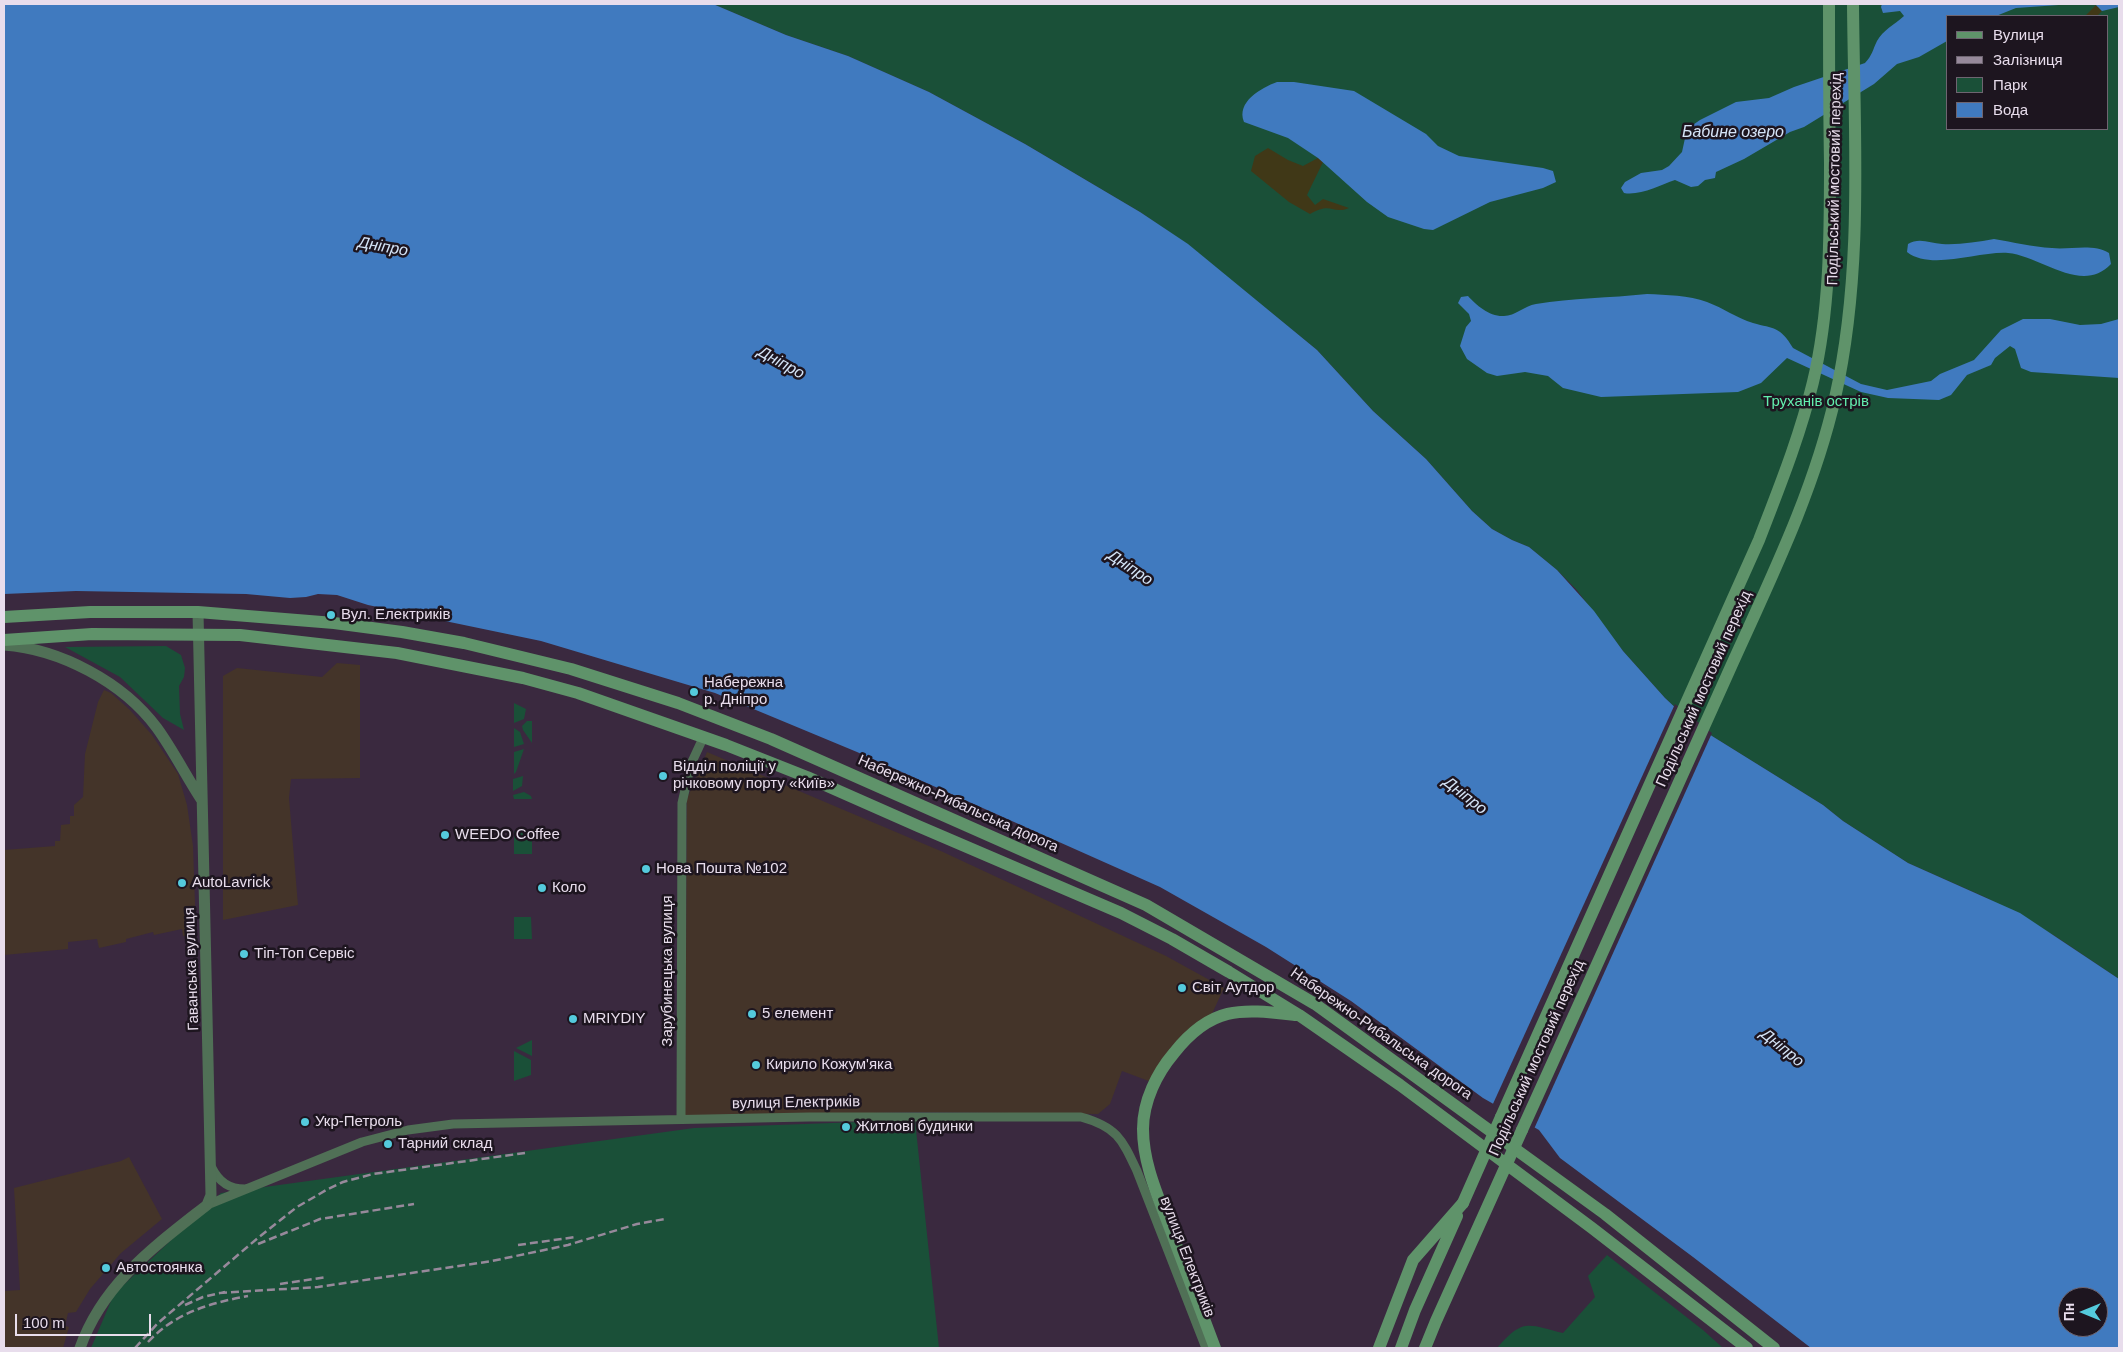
<!DOCTYPE html>
<html>
<head>
<meta charset="utf-8">
<style>
	body { margin:0 }
	#map { position:relative; width:2123px; height:1352px; overflow:hidden; background:#3a293f; font-family:Arial,sans-serif }
	canvas { display:block }
	.frame { position:absolute; inset:0; border:5px solid #e8ddec; pointer-events:none }
	.legend { position:absolute; left:1946px; top:15px; width:162px; height:115px; box-sizing:border-box; background:#1d151f; border:1px solid #6e6571; margin:0; padding:6px 9px; list-style:none; font-size:15px; color:#e8ddec }
	.legend li { display:flex; align-items:center; gap:10px; height:25px }
	.legend b { width:25px; border:1px solid #6e6571 }
	.north { position:absolute; left:2058px; top:1287px; width:50px; height:50px; box-sizing:border-box; background:#1d151f; border:1px solid #6e6571; border-radius:50%; rotate:270deg; font-size:14px; font-weight:700; line-height:20px; text-align:center; color:#e8ddec }
	.north::after { content:''; display:block; margin:auto; width:18px; height:22px; background:#54cadc; clip-path:polygon(50% 0,100% 100%,50% 72%,0 100%) }
	.scale { position:absolute; left:15px; top:1314px; width:136px; height:22px; box-sizing:border-box; border:2px solid #e8ddec; border-top:0; padding-left:6px; font-size:15px; line-height:18px; white-space:nowrap; color:#e8ddec; -webkit-text-stroke:4px #1d151f; paint-order:stroke }
</style>
</head>
<body>
<div id="map">
<canvas width="2123" height="1352"></canvas>
<div class="frame"></div>
<ul class="legend">
<li><b style="height:6px;background:#5f936a"></b>Вулиця</li>
<li><b style="height:6px;background:#97899b"></b>Залізниця</li>
<li><b style="height:14px;background:#1a5038"></b>Парк</li>
<li><b style="height:14px;background:#407abf"></b>Вода</li>
</ul>
<div class="north">Пн</div>
<div class="scale">100 m</div>
</div>
<script>
const g = document.querySelector('canvas').getContext('2d');
g.lineJoin = 'round';
function paint(path, color) { g.fillStyle = color; g.fill(path, 'evenodd'); }
function stroke(path, color, width, dash) { g.strokeStyle = color; g.lineWidth = width; g.lineCap = dash ? 'butt' : 'round'; g.setLineDash(dash || []); g.stroke(path); }
function label(font, color, halo, rows, align = 'center') {
  g.font = font + ' Arial,sans-serif'; g.lineWidth = 5; g.setLineDash([]); g.textBaseline = 'middle'; g.strokeStyle = halo; g.fillStyle = color; for (const [text, x, y, turn = 0] of rows) {
    g.save(); g.translate(x, y); g.rotate((+turn || 0) * Math.PI / 180); g.textAlign = isNaN(turn) ? turn : align; if (halo) g.strokeText(text, 0, 0); g.fillText(text, 0, 0); g.restore();
  }
}
paint(new Path2D(`
	M337,663L360,665V778L291,779L289,798L298,905L223,920V676L237,668L322,677Z
	M104,690L111,693L130,710L152,735L178,774L187,805L193,846L196,934L183,936L182,929L154,935L153,932L126,939V942L99,948L97,939L68,942V949L4,955V850L55,846V841H60L61,825L70,824V816H74V805L83,797L85,754L98,702Z
	M707,752L943,852L1166,956L1224,988L1209,1020L1154,1083L1122,1071L1110,1104L1098,1114L919,1112L685,1117L687,799Z
	M129,1157L162,1219L121,1253L90,1289L76,1312L68,1313L65,1326L69,1327L63,1348H4V1291L20,1290L14,1188L121,1161Z`), '#443429');
paint(new Path2D(`
	M713,4H2119V979L2055,936L1987,898L1908,863L1843,821L1823,805L1712,736L1680,712L1665,698L1623,651L1576,589L1557,570L1529,547L1512,540L1492,529L1472,511L1426,459L1373,411L1317,350L1187,244L1140,212L1025,144L929,92L848,56L786,35ZM1947,16H2107V129H1947Z
	M166,646L181,655L185,668L184,677L179,686L180,714L184,730L163,718L120,677L65,647Z
	M514,703L526,709L524,719L514,723Z
	M527,721H532V743L523,730L522,726Z
	M514,728L520,732L524,744L514,747Z
	M524,749L516,772L514,774V752Z
	M523,776L522,786L513,791V779Z
	M524,792L531,796L532,799H514L513,795Z
	M514,831H532V854H514Z
	M514,917H531L532,939H514Z
	M532,1040V1056L516,1048Z
	M514,1051L531,1060V1075L514,1081Z
	M915,1120L939,1348H91L114,1294L221,1193L694,1128Z
	M1607,1255L1703,1330L1723,1348H1497C1523,1318 1527,1324 1563,1333L1595,1297L1588,1276Z`), '#1a5038');
paint(new Path2D(`
	M2096,5L2102,11L2097,16H2085Z
	M1268,148L1288,160L1303,166L1318,158L1323,162L1307,195L1315,205L1323,199L1349,208C1332,215 1332,201 1310,214L1289,202L1251,171L1255,156Z`), '#403817');
paint(new Path2D(`
	M4,4H713L786,35L848,56L929,92L1025,144L1140,212L1188,244L1317,350L1373,411L1426,459L1472,511L1492,529L1512,540L1529,547L1557,570L1594,611L1623,651L1665,698L1680,712L1712,736L1823,805L1843,821L1908,863L2020,913L2119,979V1348H1811L1693,1257L1560,1158L1539,1130L1483,1098L1351,1001L1266,947L1160,887L857,752L715,693L541,641L368,605L337,595L318,594L306,597L290,598L246,594L76,591L4,594ZM2068,1297H2098V1327H2068Z
	M1882,4H2073L2016,8L1996,16H1947V41L1919,57L1897,64L1874,84L1804,127L1790,132L1744,159L1716,172L1715,178L1705,180L1698,186L1691,187L1675,180C1660,185 1640,196 1624,193L1621,188L1625,182L1641,173L1662,170L1669,166L1682,152L1687,129L1700,120L1736,102L1769,98L1794,87L1865,63C1872,56 1873,49 1877,41C1883,30 1894,25 1904,16L1900,11L1883,13L1881,7Z
	M2089,4H2119V7L2102,11L2096,5Z
	M1277,82H1294L1354,91L1426,134L1438,146L1459,156L1543,168L1553,171L1556,182L1543,188L1490,202L1433,230L1424,229L1388,217L1367,202L1318,158L1288,138L1244,122C1236,102 1261,88 1277,82Z
	M1994,239C2013,242 2032,247 2052,248C2070,250 2093,243 2109,253L2111,264C2082,295 2041,256 2008,253C1979,251 1931,271 1907,252L1908,244C1919,237 1930,243 1942,244C1959,245 1977,242 1994,239Z
	M1647,294C1666,295 1689,295 1707,302C1723,308 1737,318 1753,323C1774,329 1780,326 1793,348L1861,384L1887,390L1931,381L1940,374L1974,360L2001,330L2023,319H2050L2080,325L2101,324L2119,319V378L2031,372L2021,368L2015,349L2010,346L1995,358L1991,365L1967,375L1951,395L1939,400L1888,398L1861,392L1787,358L1761,383L1738,392L1601,397L1563,388L1548,376L1525,372L1497,376L1487,373L1467,359L1460,346L1466,327L1471,321L1469,314L1458,303L1461,297L1468,296C1476,305 1490,317 1504,316C1515,316 1524,306 1536,304C1572,298 1610,298 1647,294Z`), '#407abf');
paint(new Path2D(`
	M1675,704L1712,733L1534,1129L1492,1106Z`), '#3a293f');
stroke(new Path2D(`
	M681,1119L682,803L691,764L704,736
	M212,1168C219,1182 229,1189 245,1189
	M207,1205L362,1142L408,1130L453,1124L809,1117H1081C1117,1127 1122,1139 1137,1171L1206,1348`), '#507056', 9);
stroke(new Path2D(`
	M4,645C60,649 123,682 157,728C173,750 186,776 201,799
	M80,1348C103,1283 155,1246 207,1205L211,1195L198,612`), '#507056', 11);
stroke(new Path2D(`
	M4,617L90,612H198L334,623L402,632L464,643L571,669L678,703L771,739L1146,905L1315,1004L1605,1214L1774,1348
	M4,640L92,634L240,635L397,653L523,678L578,693L726,745L807,777L918,826L1121,913L1172,939L1229,972L1299,1015L1400,1085L1592,1228L1747,1348
	M1501,1117L1759,540C1779,488 1800,436 1813,382C1830,311 1830,236 1830,163C1829,110 1829,57 1829,4
	M1522,1130C1591,977 1661,825 1729,671C1769,582 1813,494 1835,398C1864,270 1854,134 1853,4
	M1215,1348C1200,1309 1186,1270 1171,1231C1159,1198 1143,1165 1143,1129C1143,1101 1157,1073 1174,1053C1212,1005 1241,1009 1296,1015
	M1379,1348L1413,1260L1463,1203
	M1401,1348L1415,1310L1457,1216`), '#5f936a', 12);
stroke(new Path2D(`
	M258,1244L320,1219L414,1204
	M518,1245L576,1237
	M280,1284L327,1277
	M219,1293L318,1287L492,1261L568,1245L637,1224L665,1219
	M185,1305L203,1297L225,1292
	M148,1342C175,1313 210,1303 248,1296
	M135,1348L158,1323L259,1237L297,1207L328,1189L343,1182L373,1174L525,1153`), '#97899b', 2.5, [8, 4]);
stroke(new Path2D(`
	M1463,1203L1501,1117
	M1425,1348L1436,1321L1522,1130`), '#5f936a', 12);
for (const [x, y, r, color] of [
	[331,615,5,"#54cadc"],
	[694,692,5,"#54cadc"],
	[663,776,5,"#54cadc"],
	[445,835,5,"#54cadc"],
	[646,869,5,"#54cadc"],
	[182,883,5,"#54cadc"],
	[542,888,5,"#54cadc"],
	[244,954,5,"#54cadc"],
	[1182,988,5,"#54cadc"],
	[752,1014,5,"#54cadc"],
	[573,1019,5,"#54cadc"],
	[756,1065,5,"#54cadc"],
	[305,1122,5,"#54cadc"],
	[846,1127,5,"#54cadc"],
	[388,1144,5,"#54cadc"],
	[106,1268,5,"#54cadc"]
]) { const dot = new Path2D(); dot.arc(x, y, r, 0, 2 * Math.PI); g.fillStyle = color; g.fill(dot); stroke(dot, '#1d151f', 2); }
label('15px', '#e8ddec', '#1d151f', [
	["Подільський мостовий перехід",1835,179,-89],
	["Подільський мостовий перехід",1704,689,-66],
	["Набережно-Рибальська дорога",958,804,24],
	["Гаванська вулиця",192,969,-92],
	["Зарубинецька вулиця",668,971,-90],
	["Набережно-Рибальська дорога",1381,1034,35],
	["Подільський мостовий перехід",1537,1058,-66],
	["вулиця Електриків",796,1103,-1],
	["вулиця Електриків",1187,1257,69]
]);
label('15px', '#63eeae', '#1d151f', [
	["Труханів острів",1816,402]
]);
label('15px', '#e8ddec', '#1d151f', [
	["Вул. Електриків",341,615],
	["Набережна",704,683],
	["р. Дніпро",704,700],
	["Відділ поліції у",673,767],
	["річковому порту «Київ»",673,784],
	["WEEDO Coffee",455,835],
	["Нова Пошта №102",656,869],
	["AutoLavrick",192,883],
	["Коло",552,888],
	["Тіп-Топ Сервіс",254,954],
	["Світ Аутдор",1192,988],
	["5 елемент",762,1014],
	["MRIYDIY",583,1019],
	["Кирило Кожум'яка",766,1065],
	["Укр-Петроль",315,1122],
	["Житлові будинки",856,1127],
	["Тарний склад",398,1144],
	["Автостоянка",116,1268]
], 'left');
label('italic 16px', '#d5e4f7', '#1d151f', [
	["Бабине озеро",1733,133],
	["Дніпро",383,247,10],
	["Дніпро",781,363,29],
	["Дніпро",1130,568,34],
	["Дніпро",1465,796,38],
	["Дніпро",1782,1048,39]
]);
</script>
</body>
</html>
